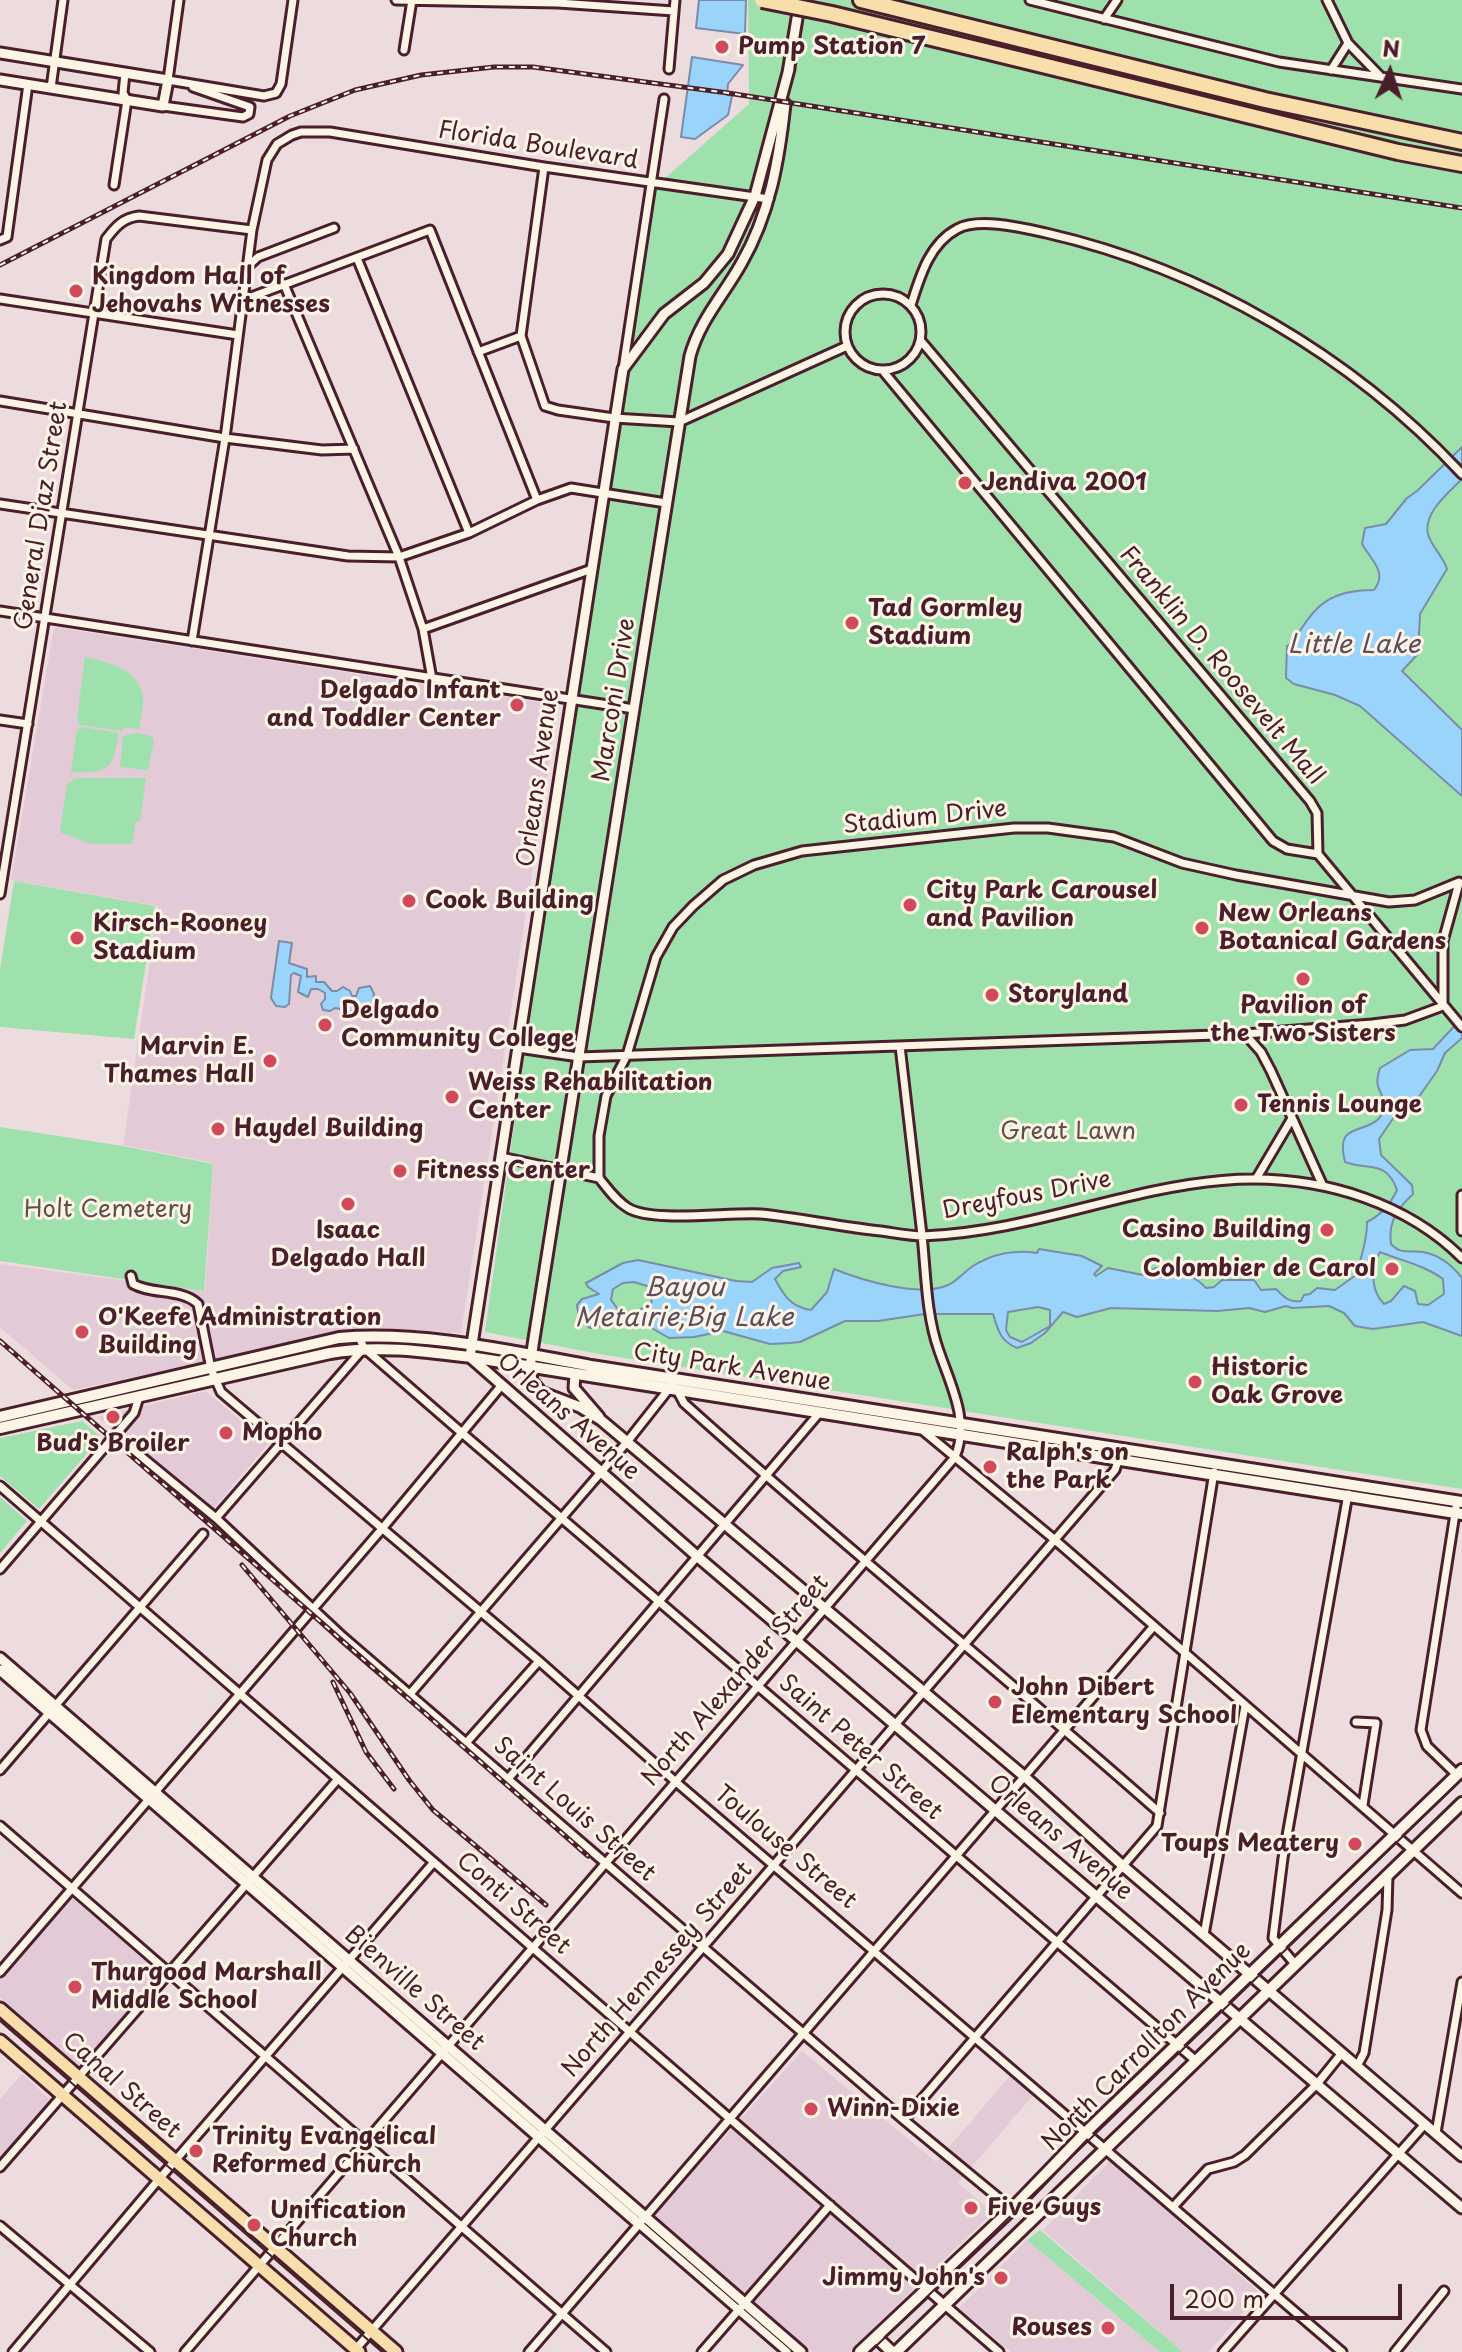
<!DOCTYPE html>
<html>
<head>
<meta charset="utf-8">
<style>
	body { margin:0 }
	#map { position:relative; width:1462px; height:2352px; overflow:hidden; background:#eddcdd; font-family:"Playpen Sans",sans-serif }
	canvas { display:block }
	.north { position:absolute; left:1350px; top:32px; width:80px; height:80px; -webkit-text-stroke:6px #fcf5e5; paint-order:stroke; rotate:3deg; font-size:22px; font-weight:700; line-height:32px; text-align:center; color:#4a1f2b }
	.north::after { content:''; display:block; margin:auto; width:28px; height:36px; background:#4a1f2b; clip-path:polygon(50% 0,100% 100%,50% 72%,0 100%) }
	.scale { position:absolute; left:1170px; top:2284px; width:232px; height:36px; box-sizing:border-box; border:4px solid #4a1f2b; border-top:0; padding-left:10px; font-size:24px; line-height:28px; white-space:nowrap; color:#4a1f2b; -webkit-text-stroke:6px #fcf5e5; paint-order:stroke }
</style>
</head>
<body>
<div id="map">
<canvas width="1462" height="2352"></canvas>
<div class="north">N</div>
<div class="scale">200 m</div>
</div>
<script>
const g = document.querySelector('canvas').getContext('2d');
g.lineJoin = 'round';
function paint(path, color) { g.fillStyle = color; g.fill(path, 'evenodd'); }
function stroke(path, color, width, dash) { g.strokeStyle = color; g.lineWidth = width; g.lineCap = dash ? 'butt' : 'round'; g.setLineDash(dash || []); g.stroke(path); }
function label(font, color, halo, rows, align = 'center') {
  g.font = font + ' "Playpen Sans",sans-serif'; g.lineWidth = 6; g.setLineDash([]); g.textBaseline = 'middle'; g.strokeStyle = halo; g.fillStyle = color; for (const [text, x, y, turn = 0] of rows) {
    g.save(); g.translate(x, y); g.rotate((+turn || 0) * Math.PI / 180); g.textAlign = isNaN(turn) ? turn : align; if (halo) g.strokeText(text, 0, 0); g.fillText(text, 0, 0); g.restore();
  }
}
paint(new Path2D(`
	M54,627L558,705L461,1333L365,1327L73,1390L0,1327V1264L205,1291L213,1163L123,1145L158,906L11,880Z
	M206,1391L268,1444L213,1509L97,1417Z
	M73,1895L162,1973L80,2066L0,1997V1978Z
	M802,2051L936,2162L1010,2076L1033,2095L958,2183L993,2212L849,2352H812L651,2218Z
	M22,2074L52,2101L0,2161V2099Z
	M1110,2161L1260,2293L1209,2352H1183L1043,2230Z
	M1027,2240L1160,2352H1011L959,2308Z`), '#e2cbd7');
paint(new Path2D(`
	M748,0H1462V1489L599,1354L485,1332L592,569L623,369L655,187L749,104Z
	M85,657C108,662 140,669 143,698C144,707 140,719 139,729L124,728L122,731L80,725L77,718Z
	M82,727L119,733C112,771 110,773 71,772L77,730Z
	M137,733L151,736L154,740L148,770L120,767L123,736Z
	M75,778H146L140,821H136L132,844H90L60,832L67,784Z
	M14,881L155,906L134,1039L0,1027V970Z
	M0,1127L123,1146L213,1164L204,1291L0,1261Z
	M82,1421L101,1437L39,1509L0,1476V1438Z
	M0,1497L27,1521L0,1553Z
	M1040,2230L1183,2352H1160L1027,2240Z`), '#9ee1ac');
const water = new Path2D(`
	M699,0H746L745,34L696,28Z
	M692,57L743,65L728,84L727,95L732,96L728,115L695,139L681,137Z
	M1462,447V479C1449,492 1423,513 1428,534C1431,546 1443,556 1447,569L1420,614L1418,654L1402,671L1462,730V796L1360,706L1335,695L1294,684L1286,678L1287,646L1293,642C1315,605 1329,590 1374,590C1388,572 1371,560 1362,544L1365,528L1386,524L1407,498L1417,491Z
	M279,941L292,943L289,963L307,969V977L316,976V982H324L332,991H337L343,987L350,991L352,996H356L359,988L370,986L374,994L372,1009L352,1011L335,1008L330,1011L323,1010L321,1004L325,999V993L318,989H311L308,997L298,992L301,976L294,973L291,975L289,1004L285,1007L276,1006L271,998Z
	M1462,1018V1038L1445,1053L1437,1071L1411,1108L1394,1117L1379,1139L1381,1155L1412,1185L1413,1194C1397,1209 1388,1222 1391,1244C1401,1255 1410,1250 1423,1252C1440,1255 1452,1265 1462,1278V1336L1423,1322L1373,1329L1355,1326L1344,1313L1329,1306L1292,1308L1286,1306L1265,1312L1249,1308L1217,1311L1111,1308L1077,1317L1063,1312L1045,1333L1031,1343L1017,1348C1000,1341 998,1330 993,1314H925L878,1321H845L800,1342L790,1343L770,1344L723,1331L694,1337L669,1338L638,1320L590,1328C581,1321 578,1317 577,1305L582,1299L599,1294L588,1287L586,1283L623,1263L638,1260L736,1281L752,1282L772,1268L799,1263L801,1267L783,1271L775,1279C784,1296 791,1307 811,1310L827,1292L834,1269C861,1280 920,1298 948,1285C957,1281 964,1272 973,1266C992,1254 1015,1249 1037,1253L1039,1249L1082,1256L1102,1266L1094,1274L1096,1276L1108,1268L1143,1275L1156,1268C1178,1275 1189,1270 1206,1288L1214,1287L1222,1280H1254L1261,1290L1276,1289C1284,1297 1289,1303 1301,1301L1304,1295L1310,1294L1317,1288L1335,1290L1356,1275C1361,1258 1367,1240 1367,1222C1381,1215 1390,1205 1397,1190C1386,1159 1368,1171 1345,1162C1333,1116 1373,1139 1384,1110C1387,1101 1380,1094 1378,1086C1376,1080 1378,1074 1380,1068L1410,1050L1433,1049ZM1380,1252C1402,1261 1424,1265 1443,1279L1444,1294L1428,1305L1418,1304L1415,1291L1404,1286L1391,1301L1384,1304C1371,1291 1370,1268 1380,1252ZM634,1282L650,1287L653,1293L651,1304L635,1312L619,1311L611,1300L613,1289L623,1283ZM1038,1307L1050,1310V1326L1022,1342L1010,1337L1006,1330L1008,1312Z`);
paint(water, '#9bd4fb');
stroke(water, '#7b8ca8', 2);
const minor = new Path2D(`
	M396,0L558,3L674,11
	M1030,0L1279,62L1462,89
	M1327,0L1348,43L1380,76
	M1104,19L1117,0
	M404,50L412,0
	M669,69L675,0
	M1331,70L1348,43
	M168,80L264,96L276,93L281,84L293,0
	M168,80L179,0
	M51,88L63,0
	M163,106L243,117L249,114L250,107L193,87
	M544,167L521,336L545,406L558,410L614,418L679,422L847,346
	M114,185L127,100L123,93L125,73
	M0,240L7,237L28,84
	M357,258L469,533
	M247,267L258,257L334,228
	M284,284L399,557L423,629L432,679
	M845 332a38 38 0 1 1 76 0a38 38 0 1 1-76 0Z
	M0,299L238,335
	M243,300L430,230L537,500
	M911,305C920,277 929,244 957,229C979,217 1023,228 1046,233C1204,269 1352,356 1462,474
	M478,352L521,336
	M623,369L664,99
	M883,371L1273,841L1287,849L1318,854L1317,813L1310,801L921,341
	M0,401L225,438L322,450L354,449
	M0,504L348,556L399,557L469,533L537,500L571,488L666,503
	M0,611L634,709
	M423,629L592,569
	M192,641L225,438L252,230L267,160L277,144L292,135L301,132H330L544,167L769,199
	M0,720L28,724
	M1318,854L1462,1027
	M0,894L106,239C116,226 123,218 139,216L252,230
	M1443,1006V941L1459,883
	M1245,1034L1261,1052L1271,1071L1322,1184
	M518,1048L579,1057L1245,1034L1372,1024L1405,1020L1443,1006
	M501,1157L599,1178C608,1189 616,1201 628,1208C653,1223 728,1212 761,1214C801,1218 841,1227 881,1231C895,1233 910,1236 923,1236C1079,1230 1205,1141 1365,1198C1401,1211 1435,1231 1462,1258
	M599,1178V1136L606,1096L627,1055L656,957L673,927L693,906L723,880L754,865L802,851L1014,828H1048L1114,837L1182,863L1236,875L1389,902L1415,900L1459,882
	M1256,1179L1291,1120
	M1462,1195V1231
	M131,1276L133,1284C152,1295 181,1288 198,1304L211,1369L221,1392L539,1661L676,1782L1342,2352
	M359,1337L364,1348L462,1433L1195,2060
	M676,1388L684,1403C839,1543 1003,1674 1160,1813
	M921,1429L1055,1540L1462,1893
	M115,1435L216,1518L343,1637L466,1743L904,2120L1012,2209
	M0,1486L999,2352
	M216,1518L362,1350
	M0,1569L134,1413L139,1397
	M410,1694L627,1442L672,1385
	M1356,1722L1376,1723L1363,1805
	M466,1743L539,1661
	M0,1770L203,1534
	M1457,1775L1427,1746L1421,1730L1457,1501
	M508,1779L820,1412
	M0,1826L606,2352
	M1204,1935L1245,1706
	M1295,1964L1273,1938L1283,1858L1348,1494
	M0,1972L381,1530L501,1386
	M1357,2066L1364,2053L1387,1910L1388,1876
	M904,2120L1157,1826L1214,1472
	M1436,2133L1462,1982
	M0,2167L338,1779
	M1173,2207L1208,2169L1234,2162L1245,2155L1317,2084L1342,2053
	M639,2224L787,2352
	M0,2226L150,2352
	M355,2350L1115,1470L1119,1458
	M13,2352L160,2178L434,1862
	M185,2352L955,1457C970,1421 951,1386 939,1351C926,1315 926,1273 922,1235C915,1172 907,1109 900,1046
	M529,2352L1154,1626
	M702,2352L830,2205
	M1223,2352L1425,2124
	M1395,2352L1444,2291`);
const tertiary = new Path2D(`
	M0,53L168,80L163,106L0,80
	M789,69L755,196L728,254L704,283L664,314L623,369L470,1357L698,1557L1462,2208
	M788,73L800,0
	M785,104C779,160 770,214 741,264C723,296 700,320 690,356L533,1345L530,1368L532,1381L541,1392L580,1407L601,1420L1025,1777L1123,1866L1462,2156
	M575,1375L574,1388L599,1417
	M0,1658L801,2352
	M0,1670L639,2224`);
const secondary = new Path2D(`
	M0,1417L339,1338C424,1331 509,1351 591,1366L1462,1502
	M0,1428L330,1353C378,1345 422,1351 470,1357L1462,1514
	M876,2337L892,2352
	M860,2352L1012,2209L1085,2133L1462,1770
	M896,2352L1462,1803`);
const primary = new Path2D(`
	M0,2009L396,2352
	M0,2041L359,2352`);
const motorway = new Path2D(`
	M861,0L1265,100L1462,142
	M985,51L1398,152L1462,164`);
stroke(minor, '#4a1f2b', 13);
stroke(tertiary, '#4a1f2b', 15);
stroke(secondary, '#4a1f2b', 16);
stroke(primary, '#4a1f2b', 17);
stroke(motorway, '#4a1f2b', 20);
stroke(minor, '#fcf5e5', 7);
stroke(tertiary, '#fcf5e5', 9);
stroke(secondary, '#fcf5e5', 10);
stroke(primary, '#f8deab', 11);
stroke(motorway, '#f8deab', 14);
stroke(new Path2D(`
	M0,2021L382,2352
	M964,2277L1039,2205
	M870,2352L1462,1779`), '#4a1f2b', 2);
const rail = new Path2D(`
	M0,265L290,116L355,90L421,75L494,67H533L728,93L1462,208
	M0,1341L588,1856
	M242,1565L350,1693L409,1780L433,1810L546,1905
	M333,1682L366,1752L394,1789`);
stroke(rail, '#4a1f2b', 5);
stroke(rail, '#fcf5e5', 2, [6]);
const motorwayBridge = new Path2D(`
	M762,0L832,14L985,51`);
stroke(motorwayBridge, '#4a1f2b', 20, []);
stroke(motorwayBridge, '#f8deab', 14);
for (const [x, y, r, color] of [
	[722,47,8,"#d1495b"],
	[76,291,8,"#d1495b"],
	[965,483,8,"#d1495b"],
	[852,623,8,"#d1495b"],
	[517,705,8,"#d1495b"],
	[409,901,8,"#d1495b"],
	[910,905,8,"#d1495b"],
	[1202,928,8,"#d1495b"],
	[77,938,8,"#d1495b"],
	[1303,979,8,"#d1495b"],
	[992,995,8,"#d1495b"],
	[325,1025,8,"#d1495b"],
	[270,1061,8,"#d1495b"],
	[452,1097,8,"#d1495b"],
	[1241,1105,8,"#d1495b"],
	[218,1129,8,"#d1495b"],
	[400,1171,8,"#d1495b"],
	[348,1204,8,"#d1495b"],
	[1327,1230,8,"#d1495b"],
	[1392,1269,8,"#d1495b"],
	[82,1332,8,"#d1495b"],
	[1195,1382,8,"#d1495b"],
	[113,1417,8,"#d1495b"],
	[226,1433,8,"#d1495b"],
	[990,1467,8,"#d1495b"],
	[995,1702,8,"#d1495b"],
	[1355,1844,8,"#d1495b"],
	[75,1987,8,"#d1495b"],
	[811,2109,8,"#d1495b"],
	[196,2151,8,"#d1495b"],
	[971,2208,8,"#d1495b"],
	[254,2225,8,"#d1495b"],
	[1001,2278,8,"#d1495b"],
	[1108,2328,8,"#d1495b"]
]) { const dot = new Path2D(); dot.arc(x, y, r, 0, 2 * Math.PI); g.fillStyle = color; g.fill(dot); stroke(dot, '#fcf5e5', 3); }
label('bold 24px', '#4a1f2b', '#fcf5e5', [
	["Pump Station 7",738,47],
	["Kingdom Hall of",92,277],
	["Jehovahs Witnesses",92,305],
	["Jendiva 2001",981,483],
	["Tad Gormley",868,609],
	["Stadium",868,637],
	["Delgado Infant",501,691,"right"],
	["and Toddler Center",501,719,"right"],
	["City Park Carousel",926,891],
	["and Pavilion",926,919],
	["Cook Building",425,901],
	["New Orleans",1218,914],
	["Botanical Gardens",1218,942],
	["Kirsch-Rooney",93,924],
	["Stadium",93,952],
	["Storyland",1008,995],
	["Pavilion of",1303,1006,"center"],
	["the Two Sisters",1303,1034,"center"],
	["Delgado",341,1011],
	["Community College",341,1039],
	["Marvin E.",254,1047,"right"],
	["Thames Hall",254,1075,"right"],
	["Weiss Rehabilitation",468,1083],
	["Center",468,1111],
	["Tennis Lounge",1257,1105],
	["Haydel Building",234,1129],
	["Fitness Center",416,1171],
	["Casino Building",1311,1230,"right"],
	["Isaac",348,1231,"center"],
	["Delgado Hall",348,1259,"center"],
	["Colombier de Carol",1376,1269,"right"],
	["O'Keefe Administration",98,1318],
	["Building",98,1346],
	["Historic",1211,1368],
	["Oak Grove",1211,1396],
	["Mopho",242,1433],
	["Bud's Broiler",113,1444,"center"],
	["Ralph's on",1006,1453],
	["the Park",1006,1481],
	["John Dibert",1011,1688],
	["Elementary School",1011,1716],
	["Toups Meatery",1339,1844,"right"],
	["Thurgood Marshall",91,1973],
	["Middle School",91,2001],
	["Winn-Dixie",827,2109],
	["Trinity Evangelical",212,2137],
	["Reformed Church",212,2165],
	["Five Guys",987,2208],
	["Unification",270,2211],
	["Church",270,2239],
	["Jimmy John's",985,2278,"right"],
	["Rouses",1092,2328,"right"]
], 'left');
label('24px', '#4a1f2b', '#fcf5e5', [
	["Florida Boulevard",538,146,9],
	["General Diaz Street",42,516,-81],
	["Franklin D. Roosevelt Mall",1221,666,50],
	["Marconi Drive",615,700,-81],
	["Orleans Avenue",539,778,-82],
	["Stadium Drive",925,818,-6],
	["Dreyfous Drive",1027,1196,-11],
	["City Park Avenue",732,1368,9],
	["Orleans Avenue",568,1417,41],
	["North Alexander Street",736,1681,-49],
	["Saint Peter Street",860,1748,41],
	["Saint Louis Street",574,1810,41],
	["Orleans Avenue",1060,1838,40],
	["Toulouse Street",785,1848,40],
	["Conti Street",513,1904,41],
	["North Hennessey Street",658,1970,-49],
	["Bienville Street",414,1989,41],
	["North Carrollton Avenue",1147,2047,-45],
	["Canal Street",121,2086,41]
]);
label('24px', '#5f504b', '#fcf5e5', [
	["Great Lawn",1068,1132],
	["Holt Cemetery",108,1210]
]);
label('italic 26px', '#5e4c5f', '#fcf5e5', [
	["Little Lake",1354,646],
	["Bayou",684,1289],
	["Metairie;Big Lake",684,1319]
]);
</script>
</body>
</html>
